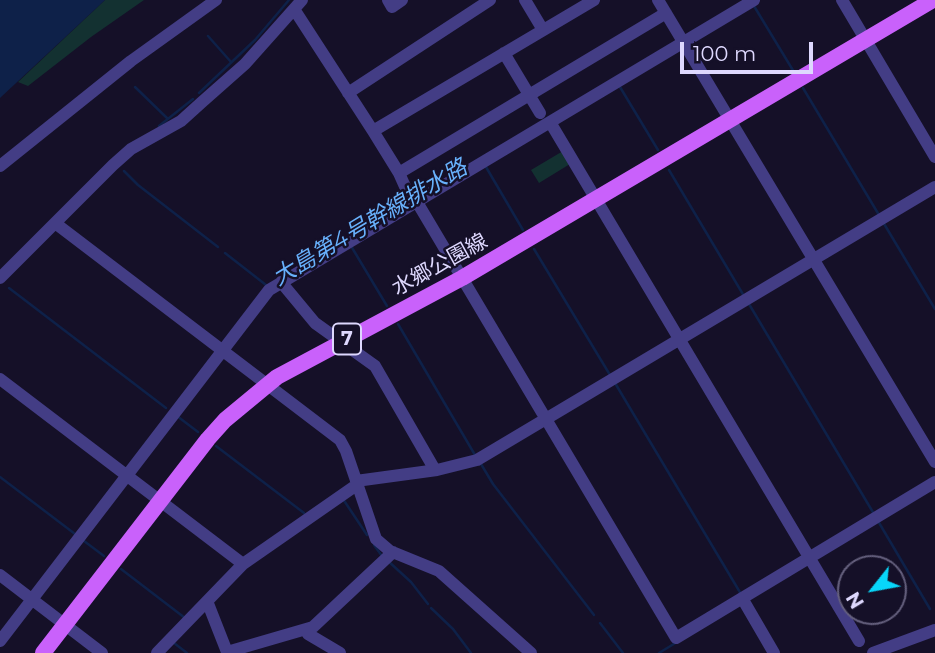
<!DOCTYPE html>
<html>
<head>
<meta charset="utf-8">
<style>
	body { margin:0 }
	#map { position:relative; width:935px; height:653px; overflow:hidden; background:#151028; font-family:Montserrat,sans-serif }
	canvas { display:block }
	.north { position:absolute; left:837px; top:555px; width:70px; height:70px; box-sizing:border-box; background:#151028; border:2px solid #65607e; border-radius:50%; rotate:239deg; font-size:19px; font-weight:700; line-height:28px; text-align:center; color:#ded8fe }
	.north::after { content:''; display:block; margin:auto; width:24px; height:32px; background:#08d6f9; clip-path:polygon(50% 0,100% 100%,50% 72%,0 100%) }
	.scale { position:absolute; left:680px; top:42px; width:133px; height:32px; box-sizing:border-box; border:4px solid #ded8fe; border-top:0; padding-left:9px; font-size:21px; line-height:24px; white-space:nowrap; color:#ded8fe; -webkit-text-stroke:5px #151028; paint-order:stroke }
</style>
</head>
<body>
<div id="map">
<canvas width="935" height="653"></canvas>
<div class="north">N</div>
<div class="scale">100 m</div>
</div>
<script>
const g = document.querySelector('canvas').getContext('2d');
g.lineJoin = 'round';
function paint(path, color) { g.fillStyle = color; g.fill(path, 'evenodd'); }
function stroke(path, color, width, dash) { g.strokeStyle = color; g.lineWidth = width; g.lineCap = dash ? 'butt' : 'round'; g.setLineDash(dash || []); g.stroke(path); }
function label(font, color, halo, rows, align = 'center') {
  g.font = font + ' Montserrat,"Noto Sans JP",sans-serif'; g.lineWidth = 5; g.setLineDash([]); g.textBaseline = 'middle'; g.strokeStyle = halo; g.fillStyle = color; for (const [text, x, y, turn = 0] of rows) {
    g.save(); g.translate(x, y); g.rotate((+turn || 0) * Math.PI / 180); g.textAlign = isNaN(turn) ? turn : align; if (halo) g.strokeText(text, 0, 0); g.fillText(text, 0, 0); g.restore();
  }
}
paint(new Path2D(`
	M105,0H144L91,37L28,86L18,82Z
	M563,151L570,164L539,183L531,170Z`), '#133131');
paint(new Path2D(`
	M0,0H105L0,98Z`), '#0e2149');
stroke(new Path2D(`
	M754,6L794,72
	M208,36L231,62
	M135,87L168,119
	M620,87L658,150
	M803,88L879,215
	M199,93L255,40L289,0
	M159,126L193,99
	M486,167L523,230
	M669,170L744,296
	M124,171L138,185L218,247
	M883,222L935,309
	M351,246L387,306
	M534,249L610,375
	M225,253L266,285
	M9,288L166,408
	M749,304L874,514
	M398,324L475,455
	M615,383L741,594
	M177,416L198,432
	M216,446L304,513
	M481,464L493,484L594,615
	M0,477L75,534
	M343,499L367,535
	M878,521L930,609
	M84,541L104,556
	M374,545L382,556
	M388,561L411,582L428,604
	M121,569L185,618
	M431,608L453,629L471,653
	M600,623L623,653
	M174,643L187,653
	M659,653L677,642`), '#0e2149', 2.5);
stroke(new Path2D(`
	M388,0L392,7L402,0
	M525,0L543,30
	M658,0L935,462
	M842,0L935,157
	M294,9L373,131L399,173L407,191
	M504,53L540,113
	M348,93L490,0
	M550,122L859,641
	M373,131L594,0
	M0,166L131,61L216,0
	M399,173L666,13
	M417,202L676,638L935,482
	M55,223L340,440L346,451L376,539L390,551L439,571L531,653
	M0,278L113,165L131,149L181,121L202,102L245,64L302,0
	M281,282L315,323L375,366L435,470
	M0,379L243,564
	M356,481L437,470L477,460L935,187
	M0,575L102,653
	M742,598L774,653
	M207,601L227,652L313,627L393,552
	M306,629L308,634L340,653
	M0,641L269,290L754,0
	M157,653L243,564L358,484
	M873,653L935,630`), '#433d85', 12);
stroke(new Path2D(`
	M43,653L208,439L225,420L277,377L462,278L933,0`), '#c961fb', 16);
for (const [x, y, w] of [
	[347,339,28]
]) { const box = new Path2D(); box.roundRect(x - w / 2, y - 15.5, w, 31, 5); g.fillStyle = '#151028'; g.fill(box); stroke(box, '#ded8fe', 2); }
label('bold 19px', '#ded8fe', null, [
	["7",347,339]
]);
label('21px', '#ded8fe', '#151028', [
	["水郷公園線",440,265,-29]
]);
label('italic 23px', '#68b1fc', '#151028', [
	["大島第4号幹線排水路",370,223,-31]
]);
</script>
</body>
</html>
